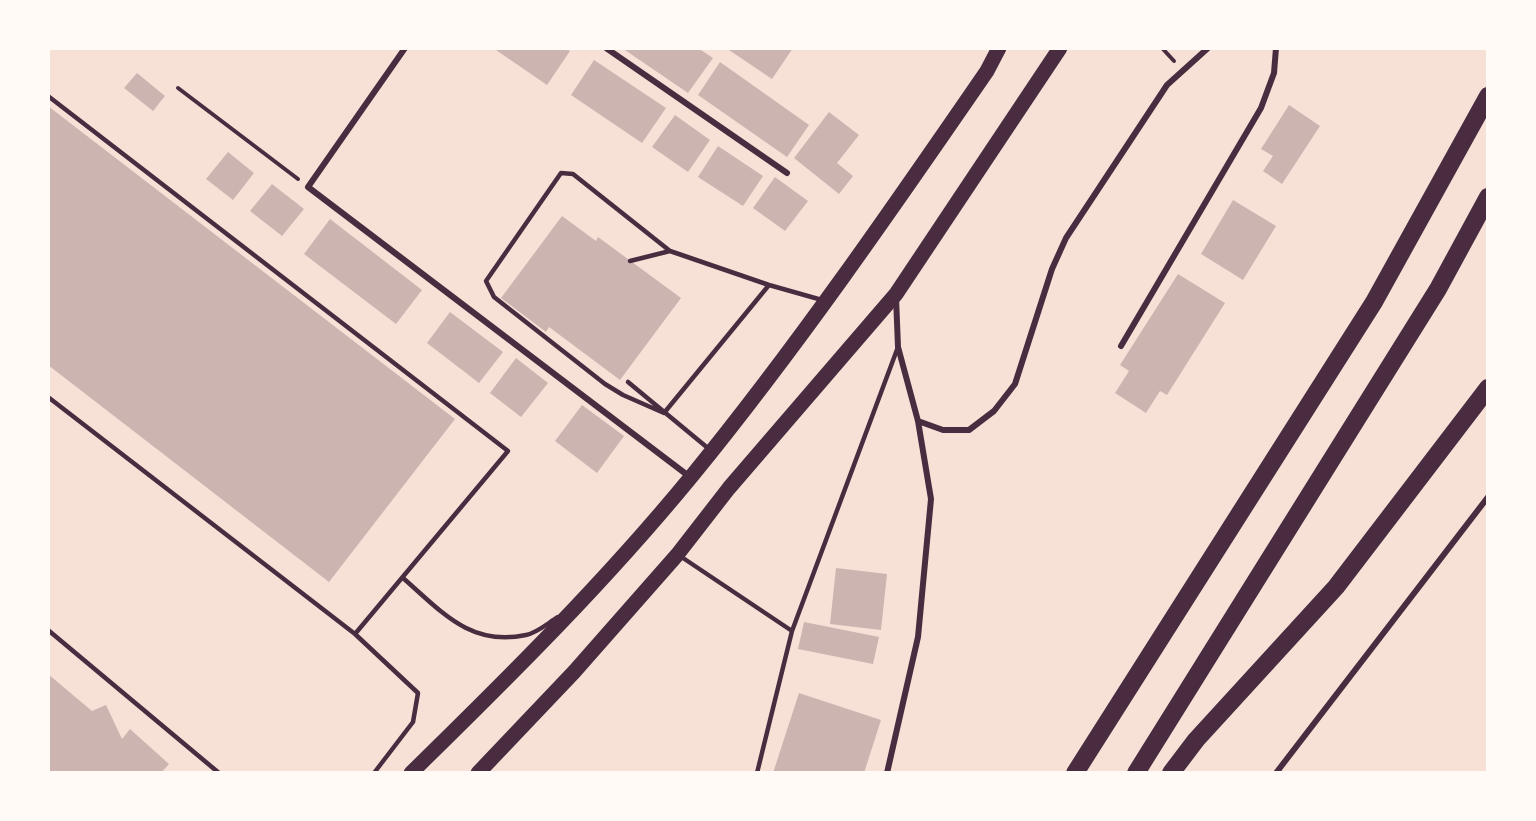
<!DOCTYPE html>
<html>
<head>
<meta charset="utf-8">
<style>
	body { margin:0 }
	#map { position:relative; width:1536px; height:821px; overflow:hidden; background:#f7e1d7; font-family:"Noto Sans",sans-serif }
	canvas { display:block }
	.frame { position:absolute; inset:0; border:50px solid #fffaf5; pointer-events:none }
</style>
</head>
<body>
<div id="map">
<canvas width="1536" height="821"></canvas>
<div class="frame"></div>
</div>
<script>
const g = document.querySelector('canvas').getContext('2d');
g.lineJoin = 'round';
function paint(path, color) { g.fillStyle = color; g.fill(path, 'evenodd'); }
function stroke(path, color, width, dash) { g.strokeStyle = color; g.lineWidth = width; g.lineCap = dash ? 'butt' : 'round'; g.setLineDash(dash || []); g.stroke(path); }
paint(new Path2D(`
	M493,48H565L570,51L547,85Z
	M622,48H698L713,58L688,93Z
	M726,48H793L772,79Z
	M594,60L666,108L642,143L571,95Z
	M720,62L809,125L787,157L698,95Z
	M137,73L165,96L153,111L124,88Z
	M1289,105L1320,126L1282,184L1263,171L1273,156L1261,149Z
	M48,106L455,419L329,582L48,365Z
	M829,112L859,135L837,163L853,176L839,194L794,158Z
	M675,115L710,140L688,172L652,147Z
	M718,146L763,176L743,206L698,177Z
	M228,152L254,173L233,200L206,179Z
	M775,177L808,201L785,231L753,208Z
	M272,184L304,209L282,236L250,211Z
	M1233,200L1276,226L1243,280L1201,254Z
	M562,216L596,241L598,237L681,298L620,380L549,327L546,332L501,298Z
	M330,219L422,290L396,324L304,254Z
	M1178,274L1225,303L1167,395L1160,391L1146,413L1115,393L1129,371L1120,365Z
	M450,312L503,352L479,383L427,343Z
	M516,358L548,383L521,417L490,393Z
	M582,405L624,436L597,473L555,441Z
	M836,568L887,574L881,630L830,624Z
	M804,622L879,637L873,664L798,649Z
	M48,674L92,711L106,705L122,739L130,729L169,764L161,773H48Z
	M799,693L881,720L864,773H773Z`), '#ccb4b1');
stroke(new Path2D(`
	M1162,48L1174,61
	M178,88L298,179`), '#4a2c40', 4);
stroke(new Path2D(`
	M48,96L508,451L355,634
	M670,251L573,174L561,173L486,281L494,297L605,384L623,395L664,413L769,285
	M630,261L670,251L769,285L822,300
	M628,382L709,449
	M48,397L355,634L418,693L413,722L374,773
	M680,556L792,631
	M403,578C441,611 470,647 526,635C537,633 548,623 558,617
	M48,630L219,773
	M757,773L792,631L898,347`), '#4a2c40', 4.5);
stroke(new Path2D(`
	M405,48L308,187L690,477
	M606,48L787,173
	M1121,346L1261,108L1274,73L1276,48
	M918,421L943,430H969L994,411L1015,384L1052,269L1066,238L1167,85L1208,48
	M887,773L918,637L931,499L918,421L898,347L896,297
	M1276,773L1488,497`), '#4a2c40', 6);
stroke(new Path2D(`
	M411,773C508,678 604,583 691,477C797,347 892,209 987,71L999,48
	M478,773L574,672L677,555L729,488L896,294L1060,48`), '#4a2c40', 15);
stroke(new Path2D(`
	M1075,773L1374,302L1488,96
	M1136,773L1438,289L1488,197
	M1171,773L1196,740L1336,587L1488,388`), '#4a2c40', 18);
</script>
</body>
</html>
